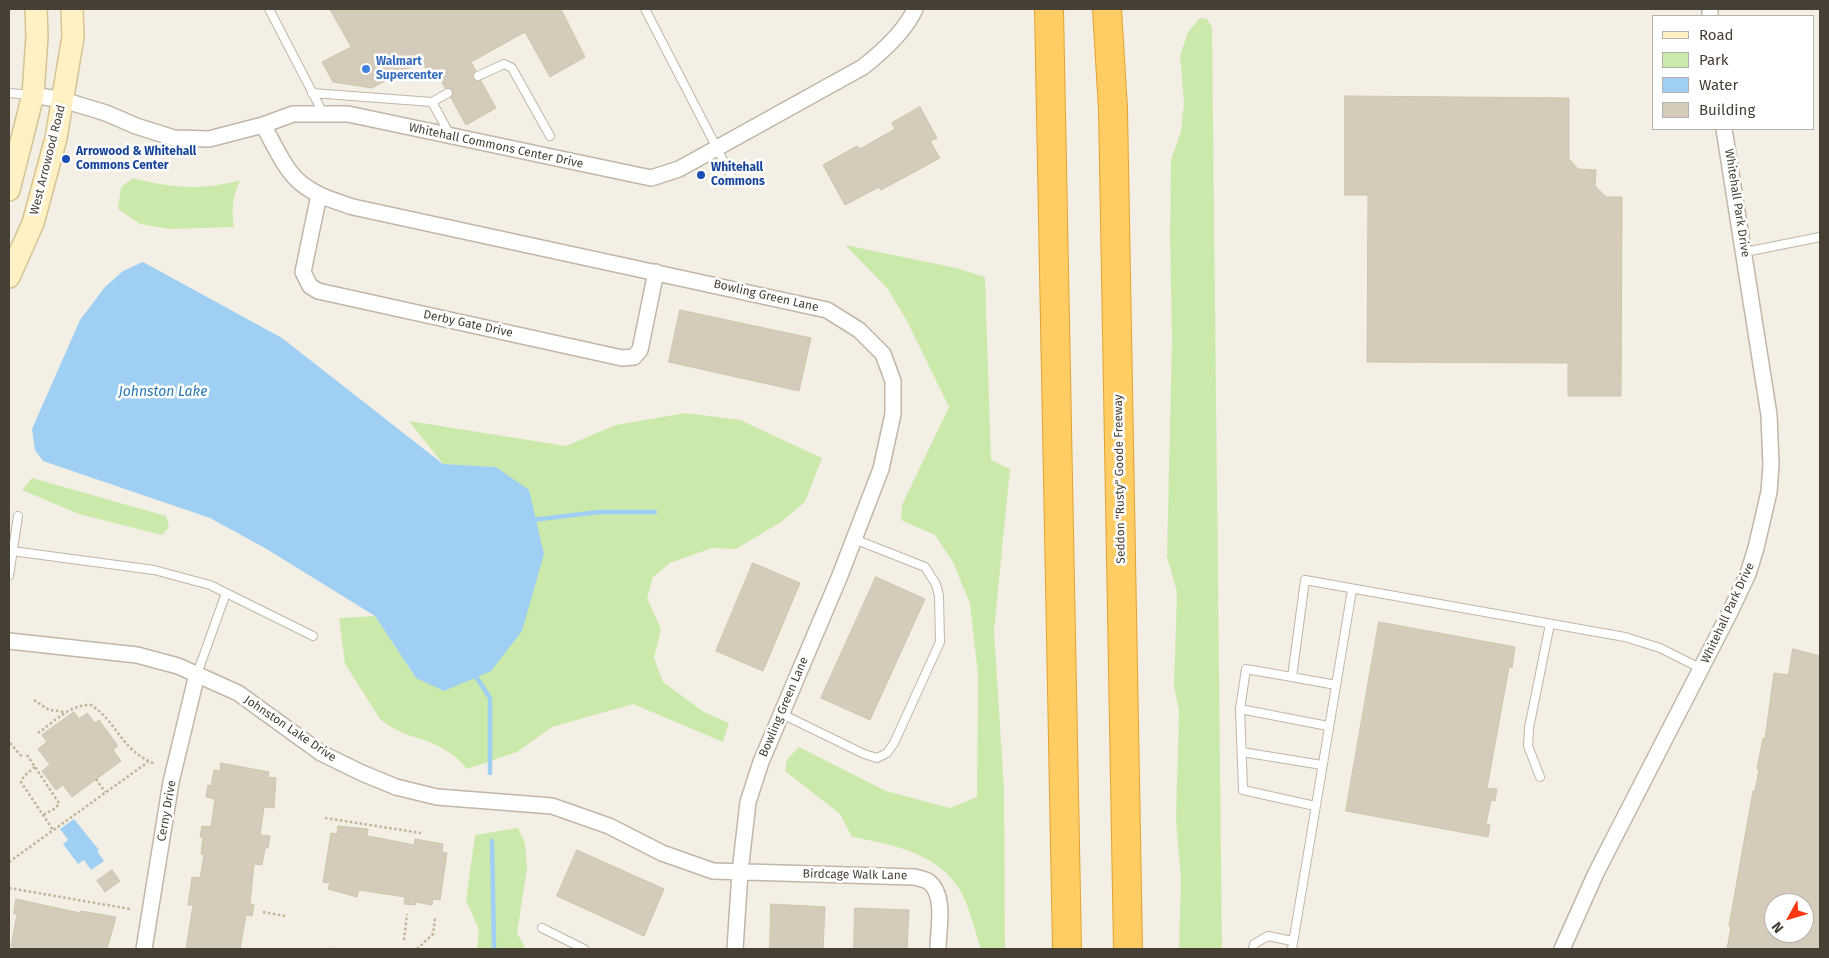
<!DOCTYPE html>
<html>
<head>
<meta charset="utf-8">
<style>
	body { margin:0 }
	#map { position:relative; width:1829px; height:958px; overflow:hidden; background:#f3efe5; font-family:"Fira Sans",sans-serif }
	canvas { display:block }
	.frame { position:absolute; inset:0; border:10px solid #453f34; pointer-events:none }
	.legend { position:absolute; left:1652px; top:15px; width:162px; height:115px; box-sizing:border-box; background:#fff; border:1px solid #b5b2ae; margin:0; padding:6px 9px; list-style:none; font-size:15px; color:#453f34 }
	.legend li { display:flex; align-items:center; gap:10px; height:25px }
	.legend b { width:25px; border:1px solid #b5b2ae }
	.north { position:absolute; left:1764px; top:893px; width:50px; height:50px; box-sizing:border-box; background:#fff; border:1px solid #b5b2ae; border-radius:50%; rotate:231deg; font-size:14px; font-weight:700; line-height:20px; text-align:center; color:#453f34 }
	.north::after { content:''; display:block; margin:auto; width:18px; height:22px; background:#ff3710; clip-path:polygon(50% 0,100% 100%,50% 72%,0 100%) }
</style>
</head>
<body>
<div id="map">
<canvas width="1829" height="958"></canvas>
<div class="frame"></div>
<ul class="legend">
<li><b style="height:6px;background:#fff1c3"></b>Road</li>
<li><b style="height:14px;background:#cce9ac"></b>Park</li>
<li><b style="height:14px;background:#9fcff2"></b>Water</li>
<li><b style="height:14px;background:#d5cbba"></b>Building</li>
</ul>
<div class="north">N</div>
</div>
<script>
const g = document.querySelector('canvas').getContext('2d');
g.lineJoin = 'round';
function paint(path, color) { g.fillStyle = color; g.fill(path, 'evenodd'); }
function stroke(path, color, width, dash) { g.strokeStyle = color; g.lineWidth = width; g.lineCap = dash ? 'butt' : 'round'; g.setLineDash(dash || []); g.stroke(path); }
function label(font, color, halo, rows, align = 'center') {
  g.font = font + ' "Fira Sans",sans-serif'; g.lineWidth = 5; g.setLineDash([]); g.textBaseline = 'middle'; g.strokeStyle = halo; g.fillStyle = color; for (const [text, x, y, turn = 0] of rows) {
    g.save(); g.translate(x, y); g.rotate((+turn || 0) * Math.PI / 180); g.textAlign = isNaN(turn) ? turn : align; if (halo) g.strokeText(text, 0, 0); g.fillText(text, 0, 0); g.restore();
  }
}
paint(new Path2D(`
	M1200,18L1207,19L1212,27L1222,949H1179L1181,879L1176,820L1179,711L1174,686L1177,592L1167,557L1172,339L1170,236L1171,160L1181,131L1184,103L1180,56L1188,32Z
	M133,178C170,188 203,191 240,180C233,197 231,208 234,227L169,229L140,224L118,209L121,187Z
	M845,245L956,268L985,277L991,460L1010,469L994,631L1004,789L1005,949H981C975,931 968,902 958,887C935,852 890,844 852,837L840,814L785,771L787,759L799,747L886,791L950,808L977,797L978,674L970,604L953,562L935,535L901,520L902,505L949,407L907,321L887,288Z
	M686,413L740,420L822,458L805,502L781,522L736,549L712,548L670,563L653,577L647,598L661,629L654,658L663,682L704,712L729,723L723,742L633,704L552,727L517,752L467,769C440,735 408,743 380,719L345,664L339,618L375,616L416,678L496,467L443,464L409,421L566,446L616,425Z
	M32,478L166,516L169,527L162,535L79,514L22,490Z
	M518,828L525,843L527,868L517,933L526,949H477L479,930L466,900L475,835Z`), '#cce9ac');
paint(new Path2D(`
	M143,262L282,338L443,464L496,467L529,490L544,554L522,631L491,671L444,691L416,678L375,616L265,548L210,518L43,461L35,450L32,429L80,320L105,287L123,271Z
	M74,819L99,850L97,851L104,861L91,870L84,860L78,864L63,844L68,840L60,829Z`), '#9fcff2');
stroke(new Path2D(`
	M532,520L599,512H655
	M473,672L490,698V773
	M492,841L494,949`), '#9fcff2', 4.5);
const building = new Path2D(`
	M330,9H561L585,57L550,77L525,32L471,62L476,71L472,75L473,79L481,81L496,108L466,125L451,98L453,90L445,88L440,78L433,81L422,61L372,88L333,82L322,62L351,47Z
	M1345,96L1569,98V159L1578,169L1596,170L1595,186L1606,197H1622L1621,396H1568V363L1367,362L1368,195H1345Z
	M920,107L937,138L930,141L940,158L881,190L879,187L845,205L823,165L857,146L860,149L895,129L892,123Z
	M680,310L811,338L799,391L669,362Z
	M753,563L800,583L763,671L716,651Z
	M876,577L925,599L870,720L821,698Z
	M1379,622L1515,647L1512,668L1509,667L1487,788L1497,789L1495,801L1491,800L1486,824L1490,825L1488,837L1346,811Z
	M1793,649L1820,656V949H1727L1731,927L1729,926L1753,791H1755L1759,770L1757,769L1763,738L1765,739L1774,673L1788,675ZM1774,903H1804V933H1774Z
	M74,712L79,719L87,713L95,723L99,720L118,746L113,750L121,761L72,797L63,785L56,790L42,771L50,765L38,749L47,742L42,735Z
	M221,763L269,772L268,777L276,778L274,808L264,807L260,835L270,836L268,848H265L262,865L254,864L250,904L254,905L252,916L246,915L240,949H186L193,905H188L192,877L200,878L204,855L201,854L203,838L200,837L202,826L211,827L215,799L206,797L208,785L211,786L214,770L220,771Z
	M338,826L368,829L367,836L384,839L414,845L415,839L443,844L442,852L447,853L440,900L433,899L432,905L416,902L415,905L404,904L405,897L359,890L357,897L328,889L330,883L323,882L331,833L337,834Z
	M577,850L664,889L644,936L557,896Z
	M112,870L120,881L105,892L97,881Z
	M16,899L80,913L81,911L116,917L107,949H16L11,946L17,914H14Z
	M771,904L825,907L823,949H770Z
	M855,908L909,910L907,949H854Z`);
paint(building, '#d5cbba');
stroke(building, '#d0c3ad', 1);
const lane = new Path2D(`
	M269,9L323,113
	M645,9L735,183
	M478,76L504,64L512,68L550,136
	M9,93L31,95
	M312,93L432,102L450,135
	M432,102L448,93
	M1745,252L1820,237
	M12,551L154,570L210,585L313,636
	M9,576L18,516
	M197,674L226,593
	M1292,677L1336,685
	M1240,709L1328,726
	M782,714L864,754L877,758L887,753L894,743L940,642L939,596L936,584L925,567L854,539
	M1242,752L1322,765
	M1540,777L1528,746L1529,728L1550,624
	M1315,806L1243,790L1240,709L1246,669L1292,677L1305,580L1625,637L1660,648L1702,669
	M542,928L584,949
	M1253,949L1254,944L1268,936L1292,941
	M1292,949L1352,590`);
const street = new Path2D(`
	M1710,9V16
	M33,95L63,100L106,113L136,126L174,138L209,139L263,125L293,114H348L651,178L679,169L863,67C882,52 905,32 915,9
	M263,125C274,144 285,171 302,184C317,196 335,201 353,207L827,310L859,330L883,354L893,381V414L881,469L839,578L761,762L748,802L740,872L735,949
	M319,195L303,272L310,286L318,291L622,358L634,357L640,350L656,272
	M9,641L137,655L178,666L238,693L321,753L362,773L396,787L437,797L552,806L609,826L662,853L713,871L914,877C918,878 925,879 929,882C946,895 938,930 938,949
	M144,949L171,782L197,674
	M1562,949L1596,873L1730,612L1748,574L1756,548L1769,492L1771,465L1769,415L1724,129`);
const secondary = new Path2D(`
	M9,190L33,95L37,36L36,9
	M9,277L33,223L56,138L73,37L72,9`);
const highway = new Path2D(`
	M1049,9L1067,949
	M1107,9L1113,109L1128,949`);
stroke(lane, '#bfb7a7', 10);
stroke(street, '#bfb7a7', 18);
stroke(secondary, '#d5c393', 24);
stroke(highway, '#e2a330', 30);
stroke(new Path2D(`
	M34,700L49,710L66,712
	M38,733C54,722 70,704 91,705C118,722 119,749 155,764
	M10,743L23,758
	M27,755L59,803L56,808L43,815
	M35,767L24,776L21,782L53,830
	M96,779L105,792
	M325,818L421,833
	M9,862L148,762
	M9,888L130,909
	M263,912L285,916
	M404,940L407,914
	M333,948L334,949
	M417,949L433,934L435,918`), '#c1b398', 2.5, [2.5, 2.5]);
stroke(lane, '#fff', 8);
stroke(street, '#fff', 15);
stroke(secondary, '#fff1c3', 21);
stroke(highway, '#ffcd64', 28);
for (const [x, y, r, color] of [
	[366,69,5,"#3f7fe0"],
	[66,159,5,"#1a4fb4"],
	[701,175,5,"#1a4fb4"]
]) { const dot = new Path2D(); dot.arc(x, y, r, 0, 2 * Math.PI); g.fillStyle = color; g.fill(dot); stroke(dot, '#fff', 2); }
label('bold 12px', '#366cbe', '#fff', [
	["Walmart",376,62],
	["Supercenter",376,76]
], 'left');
label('12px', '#453f34', '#fff', [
	["Whitehall Commons Center Drive",496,146,12],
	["West Arrowood Road",48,160,-76],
	["Whitehall Park Drive",1737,203,81],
	["Bowling Green Lane",766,296,13],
	["Derby Gate Drive",468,324,12],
	["Seddon \"Rusty\" Goode Freeway",1120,479,-91],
	["Whitehall Park Drive",1728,613,-65],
	["Bowling Green Lane",784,707,-67],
	["Johnston Lake Drive",290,729,34],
	["Cerny Drive",167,811,-80],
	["Birdcage Walk Lane",855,875,1]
]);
label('bold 12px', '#164399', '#fff', [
	["Arrowood & Whitehall",76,152],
	["Commons Center",76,166],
	["Whitehall",711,168],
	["Commons",711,182]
], 'left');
label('italic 14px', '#2b78b4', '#fff', [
	["Johnston Lake",163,392]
]);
</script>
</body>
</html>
